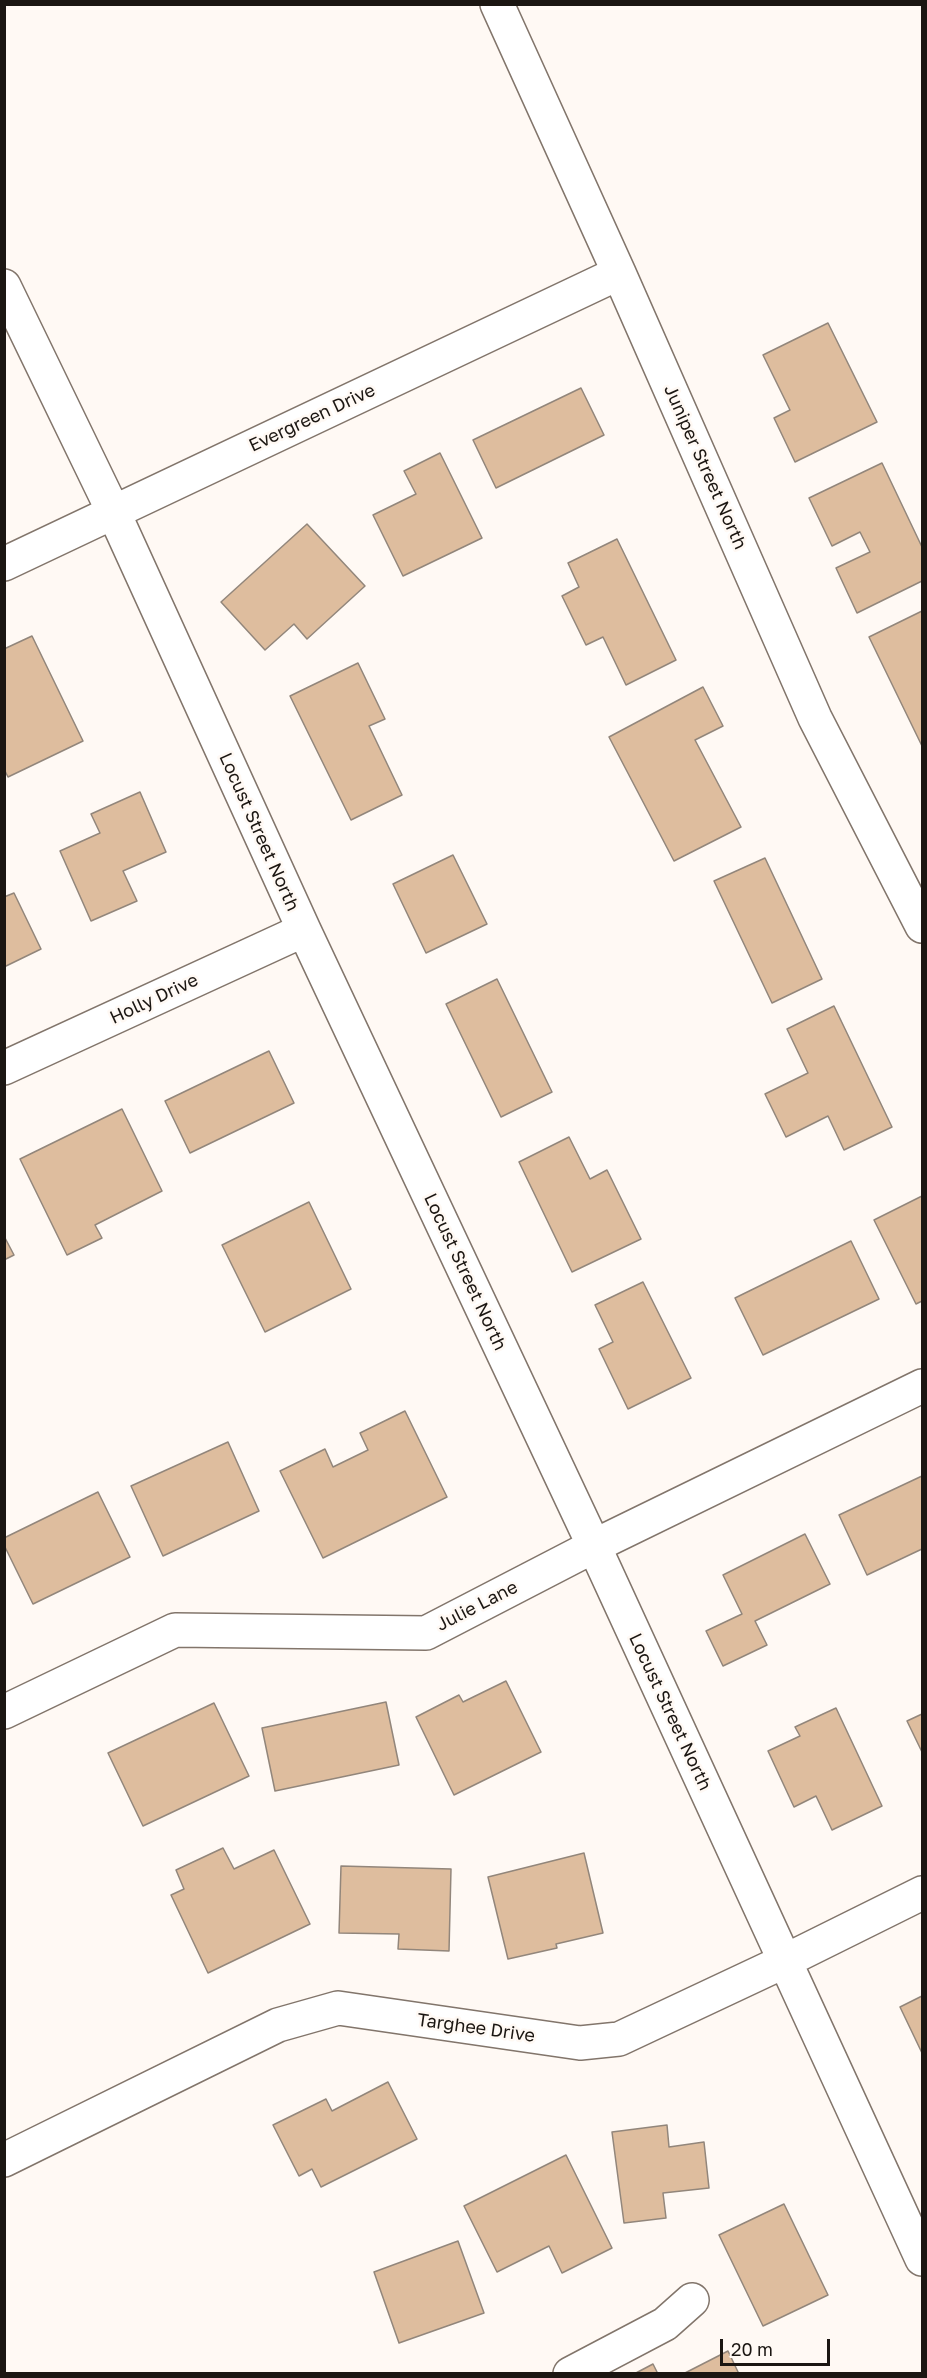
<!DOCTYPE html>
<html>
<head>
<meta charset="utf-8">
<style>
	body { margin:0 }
	#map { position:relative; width:927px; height:2378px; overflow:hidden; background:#fff9f4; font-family:"Golos Text",sans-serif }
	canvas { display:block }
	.frame { position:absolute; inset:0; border:6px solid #1b1612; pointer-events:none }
	.scale { position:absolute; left:720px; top:2339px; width:110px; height:27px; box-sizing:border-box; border:3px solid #1b1612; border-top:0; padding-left:8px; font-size:18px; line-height:21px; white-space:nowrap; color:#1b1612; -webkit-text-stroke:4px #fff9f4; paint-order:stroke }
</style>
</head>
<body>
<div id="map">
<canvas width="927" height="2378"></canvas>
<div class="frame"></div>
<div class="scale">20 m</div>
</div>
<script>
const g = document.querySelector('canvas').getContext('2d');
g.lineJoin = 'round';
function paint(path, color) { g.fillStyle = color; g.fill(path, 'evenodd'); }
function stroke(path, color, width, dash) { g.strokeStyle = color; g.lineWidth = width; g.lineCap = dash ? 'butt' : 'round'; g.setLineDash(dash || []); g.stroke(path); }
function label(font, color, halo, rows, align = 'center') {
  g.font = font + ' "Golos Text",sans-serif'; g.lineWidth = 5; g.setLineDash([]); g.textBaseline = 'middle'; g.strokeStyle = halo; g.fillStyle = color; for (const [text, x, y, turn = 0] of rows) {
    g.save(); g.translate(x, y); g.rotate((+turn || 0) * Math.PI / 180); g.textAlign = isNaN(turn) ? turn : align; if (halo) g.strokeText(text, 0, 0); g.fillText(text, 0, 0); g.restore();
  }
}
const building = new Path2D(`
	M828,323L877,422L795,462L774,418L790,410L763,355Z
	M581,388L604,435L496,488L473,440Z
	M440,453L482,538L403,576L373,515L416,494L404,471Z
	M882,463L922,547V581L857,613L836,568L870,552L860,532L832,546L809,498Z
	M307,524L365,586L307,639L294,624L265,650L221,602Z
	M617,539L676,660L626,685L603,637L586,645L562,596L579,587L568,563Z
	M922,611V746L869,637Z
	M32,636L83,741L8,777L4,769V649Z
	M358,663L385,719L369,726L402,795L351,820L290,696Z
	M703,687L723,726L695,740L741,827L674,861L609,737Z
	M140,792L166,852L123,871L137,901L91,921L60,851L100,833L91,814Z
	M453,855L487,924L426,953L393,884Z
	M765,858L822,979L772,1003L714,881Z
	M14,893L41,949L4,967V897Z
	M497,979L552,1092L501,1117L446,1004Z
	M834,1006L892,1127L844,1150L828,1116L786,1137L765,1094L808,1073L787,1029Z
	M269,1051L294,1103L190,1153L165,1101Z
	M122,1109L162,1191L95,1225L102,1238L67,1255L20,1159Z
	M569,1137L590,1179L607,1170L641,1239L572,1272L519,1162Z
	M922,1196V1301L916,1304L874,1220Z
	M309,1202L351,1289L265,1332L222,1245Z
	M4,1236L14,1255L4,1260Z
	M851,1241L879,1299L763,1355L735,1298Z
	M643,1282L691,1378L628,1409L599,1349L613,1342L595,1305Z
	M405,1411L447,1497L323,1558L280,1471L325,1449L333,1467L368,1450L360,1433Z
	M228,1442L259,1511L163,1556L131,1486Z
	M922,1476V1549L867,1575L839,1515Z
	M98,1492L130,1557L33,1604L4,1545V1538Z
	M805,1534L830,1584L755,1621L767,1645L723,1666L706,1631L742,1614L723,1575Z
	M506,1681L541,1752L454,1795L416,1717L459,1695L463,1702Z
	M386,1702L399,1765L275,1791L262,1728Z
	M214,1703L249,1776L143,1826L108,1753Z
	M836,1708L882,1806L832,1830L816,1796L794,1807L768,1751L800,1736L795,1727Z
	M922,1714V1752L907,1721Z
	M223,1848L234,1869L274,1850L310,1924L208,1973L171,1895L184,1889L176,1870Z
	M584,1853L603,1933L556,1944L557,1948L508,1959L488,1877Z
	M341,1866L451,1869L449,1951L398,1949L399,1934L339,1933Z
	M922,1996V2053L900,2007Z
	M388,2082L417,2139L321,2187L312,2169L299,2176L273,2125L326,2099L332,2111Z
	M667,2125L669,2147L704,2142L709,2188L663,2193L666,2218L624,2223L612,2132Z
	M566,2155L612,2248L562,2273L549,2246L497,2272L464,2206Z
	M784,2204L828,2295L763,2326L719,2235Z
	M458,2241L484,2313L399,2343L374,2272Z
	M728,2351L739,2374H683Z
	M653,2364L658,2374H634Z`);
paint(building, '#debd9e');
stroke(building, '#92867b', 1.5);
const minor = new Path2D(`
	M497,4L619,273L815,718L922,926
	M4,286L113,511L304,930L594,1546L922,2259
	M4,564L619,273
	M4,1068L304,930
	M4,1712L175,1630L426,1633L594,1546L922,1386
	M4,2160L278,2025L338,2008L580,2043L619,2039L785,1961L922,1893
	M570,2374L665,2324L692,2300`);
stroke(minor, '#82756b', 36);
stroke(minor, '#fff', 33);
label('18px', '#1b1612', '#fff9f4', [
	["Evergreen Drive",312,418,-25],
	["Juniper Street North",705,467,66],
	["Locust Street North",259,832,66],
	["Holly Drive",154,999,-25],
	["Locust Street North",465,1272,65],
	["Julie Lane",477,1606,-27],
	["Locust Street North",670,1712,65],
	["Targhee Drive",476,2028,8]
]);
</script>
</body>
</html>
